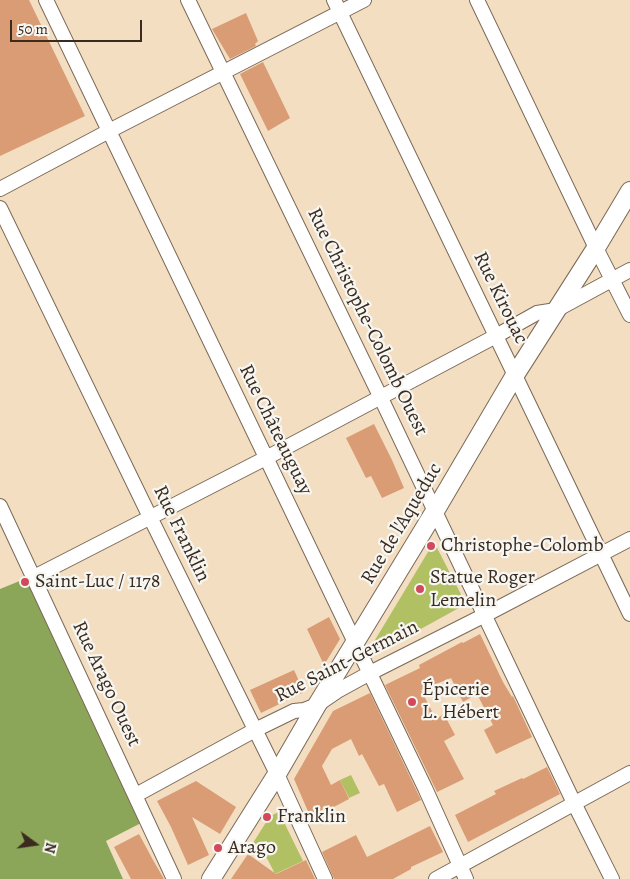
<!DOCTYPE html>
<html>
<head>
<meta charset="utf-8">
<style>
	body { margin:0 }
	#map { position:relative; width:630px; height:879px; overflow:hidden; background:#f3dec2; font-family:Alegreya,serif }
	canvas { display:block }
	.north { position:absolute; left:10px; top:819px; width:50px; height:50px; -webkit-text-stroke:4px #f6f6f2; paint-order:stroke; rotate:104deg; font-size:14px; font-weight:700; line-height:20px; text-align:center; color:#3b2a1e }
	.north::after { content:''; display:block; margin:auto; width:18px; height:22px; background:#3b2a1e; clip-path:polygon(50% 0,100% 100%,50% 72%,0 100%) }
	.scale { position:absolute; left:10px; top:20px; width:132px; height:22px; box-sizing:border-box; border:2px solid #3b2a1e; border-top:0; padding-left:6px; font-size:15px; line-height:18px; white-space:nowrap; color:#3b2a1e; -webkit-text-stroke:4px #f6f6f2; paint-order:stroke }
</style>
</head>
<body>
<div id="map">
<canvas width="630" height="879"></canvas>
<div class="north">N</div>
<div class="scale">50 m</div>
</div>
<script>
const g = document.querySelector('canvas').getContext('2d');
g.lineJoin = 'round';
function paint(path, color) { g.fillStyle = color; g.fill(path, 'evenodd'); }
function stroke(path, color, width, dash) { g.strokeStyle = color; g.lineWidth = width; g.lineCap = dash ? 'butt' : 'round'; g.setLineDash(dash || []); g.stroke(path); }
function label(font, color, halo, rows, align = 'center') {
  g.font = font + ' Alegreya,serif'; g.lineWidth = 4.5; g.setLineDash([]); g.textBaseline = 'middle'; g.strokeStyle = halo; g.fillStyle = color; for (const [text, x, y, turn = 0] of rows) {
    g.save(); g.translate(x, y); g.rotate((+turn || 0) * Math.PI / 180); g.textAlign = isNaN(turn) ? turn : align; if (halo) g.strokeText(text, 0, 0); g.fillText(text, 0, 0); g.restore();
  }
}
paint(new Path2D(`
	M434,542L466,604L381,651L372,645Z
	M351,775L360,793L349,798L340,780Z
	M279,812L303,861L275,874L268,860L253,843L270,816Z`), '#b0c063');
paint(new Path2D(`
	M27,578L143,822L106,841L123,879H0V589Z`), '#8ca659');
paint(new Path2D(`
	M0,0H29L85,116L0,156Z
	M246,13L258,41L255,44L256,46L230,59L212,29Z
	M263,62L290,118L268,131L240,74Z
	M374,424L392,460L404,488L382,498L371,476L366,478L346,438Z
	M329,617L340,639L324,665L307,629Z
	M480,634L503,682L512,697L513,696L532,737L496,754L484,730L493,725L477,694L463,702L451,678L421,690L436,719L444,714L455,735L444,741L464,779L437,792L385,685L420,668L419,665L462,642L463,643Z
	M294,670L304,692L261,713L250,690Z
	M370,693L421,800L397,812L384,784L379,786L362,754L359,756L351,739L332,749L322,766L331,785L340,780L349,799L328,810L326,808L310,816L294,779L333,711Z
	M547,767L560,794L468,842L455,815L496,794L494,791L522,778L523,779Z
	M196,781L236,807L220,834L192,817L209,855L188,865L171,827L157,801Z
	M430,826L443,852L411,867V869L393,879H334L322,852L356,835L367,857Z
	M139,834L153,860L164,879H131L114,847Z
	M248,854L276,874L306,860L315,879H231Z`), '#d99c74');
const minor = new Path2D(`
	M46,0L425,788L466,879
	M188,0L380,396L574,803L612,879
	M334,0L630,614
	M477,0L596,248L630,315
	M0,189L109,131L364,0
	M0,208L150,517L277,774L325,879
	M0,506L174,879
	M34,577L266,458L496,336L537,313L556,310L630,270
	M136,795L255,730L294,711L304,710L317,705L339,690L370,673L485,615L630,539
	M436,879L630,773`);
const tertiary = new Path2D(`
	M211,879L277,774L317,705L435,511L515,375L596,248L630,191`);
stroke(minor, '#7b6957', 16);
stroke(tertiary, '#7b6957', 20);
stroke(minor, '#fff', 14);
stroke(tertiary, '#fff', 18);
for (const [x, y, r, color] of [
	[431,546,5,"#d1495b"],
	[25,582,5,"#d1495b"],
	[420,589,5,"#d1495b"],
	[412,702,5,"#d1495b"],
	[267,817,5,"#d1495b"],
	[218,848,5,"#d1495b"]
]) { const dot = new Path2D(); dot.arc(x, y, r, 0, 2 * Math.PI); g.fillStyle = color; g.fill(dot); stroke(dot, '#f6f6f2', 2); }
label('20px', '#3b2a1e', '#f6f6f2', [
	["Rue Kirouac",500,298,64],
	["Rue Christophe-Colomb Ouest",367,322,64],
	["Rue Châteauguay",275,430,64],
	["Rue de l'Aqueduc",402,524,-59],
	["Rue Franklin",181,534,64],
	["Rue Saint-Germain",347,662,-27],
	["Rue Arago Ouest",106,684,65]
]);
label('20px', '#3b2a1e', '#f6f6f2', [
	["Christophe-Colomb",441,546],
	["Statue Roger",430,578],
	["Lemelin",430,601],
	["Saint-Luc / 1178",35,582],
	["Épicerie",422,690],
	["L. Hébert",422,713],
	["Franklin",277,817],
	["Arago",228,848]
], 'left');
</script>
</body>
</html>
